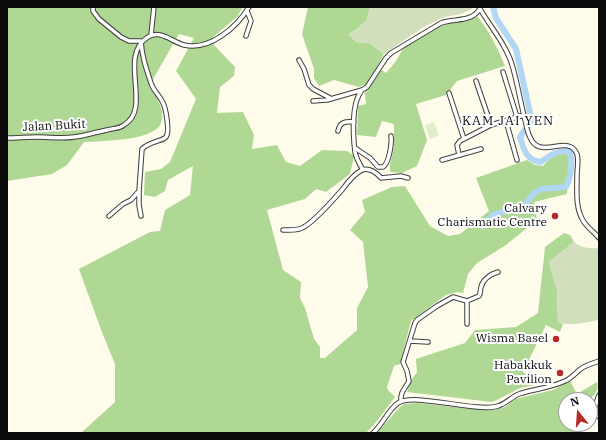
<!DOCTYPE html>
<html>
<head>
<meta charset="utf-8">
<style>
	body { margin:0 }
	#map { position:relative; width:606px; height:440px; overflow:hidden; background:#fffceb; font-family:"IBM Plex Serif",serif }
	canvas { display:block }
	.frame { position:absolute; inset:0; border:8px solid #0c0c0c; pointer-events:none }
	.north { position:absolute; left:558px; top:392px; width:40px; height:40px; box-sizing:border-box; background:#fff; border:1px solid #9e9e9e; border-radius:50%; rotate:343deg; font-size:11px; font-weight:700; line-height:16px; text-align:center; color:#0c0c0c }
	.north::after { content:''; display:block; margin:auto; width:14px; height:18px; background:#b82a27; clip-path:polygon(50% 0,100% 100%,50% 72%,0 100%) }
</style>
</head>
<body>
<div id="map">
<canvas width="606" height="440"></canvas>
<div class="frame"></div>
<div class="north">N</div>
</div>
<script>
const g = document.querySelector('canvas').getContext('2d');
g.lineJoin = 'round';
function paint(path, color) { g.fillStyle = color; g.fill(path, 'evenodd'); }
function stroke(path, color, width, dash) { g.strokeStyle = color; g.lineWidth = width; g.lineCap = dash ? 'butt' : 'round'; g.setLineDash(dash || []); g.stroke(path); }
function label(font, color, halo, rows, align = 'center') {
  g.font = font + ' "IBM Plex Serif",serif'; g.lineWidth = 4; g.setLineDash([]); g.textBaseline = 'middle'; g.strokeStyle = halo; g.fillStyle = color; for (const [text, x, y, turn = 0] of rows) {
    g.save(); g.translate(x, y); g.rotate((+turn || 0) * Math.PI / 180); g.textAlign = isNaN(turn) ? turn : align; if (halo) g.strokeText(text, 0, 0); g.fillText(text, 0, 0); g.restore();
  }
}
paint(new Path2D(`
	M7,7H243L237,17L213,37L214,45L235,67L234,76L220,87L217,113L243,112L254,135L252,149L277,145L286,162L300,166L322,150L347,151L354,156L350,174L326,192L316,189L305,199L267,210L283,270L301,282L300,298L305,308L314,339L320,347V358H325L357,330V308L368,287L363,242L350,230L365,212L362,200L392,187L405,186L430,226L448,236L460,234L489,211L476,178L527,160L535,165L543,166C550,159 557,151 567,154L569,158L567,194L534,202L537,220L506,245L477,263L468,274L463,293L457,292L446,295L411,321L400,364L394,366L387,387L388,390L395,397L377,421L366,433H81L115,402V364L103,335L79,269L150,232L160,231L165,210L190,195L193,166L168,180L165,191L155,197L144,195L145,172L161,169L170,162L196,99L176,71L194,38L179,34L149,86C156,97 166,110 161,123C155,141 100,141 84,142L67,165L52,174L7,181Z
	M308,7H370L367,20L358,28L349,34L356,42L369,43L384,54L377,67L386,73L396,61L404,47L446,23L468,21L477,16C489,30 498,49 505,66L457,81L446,95L416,104L427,140L417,166L402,173L390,172V164L394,148V124L382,121L376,137L357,135L358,106L366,104L364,85L359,87L334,80L319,86L314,78V69L302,34Z
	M564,233L570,235L574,242L549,262L557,290L558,322L563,324L560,332L546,325L523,372L534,379L535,385L520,388L497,400L492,402L407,392L412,379L417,372L416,359L465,343L475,330L516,327L538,313L545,247Z
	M570,381L577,394L597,382C598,386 598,388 596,392C591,403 576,400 566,400V424H580L583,432L585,433H377L398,409L404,404L417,403L472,409L494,410L505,407L515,399L553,390Z`), '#afd895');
paint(new Path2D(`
	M370,7H471L472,9L461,14L444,17L422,28L384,54L369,43L356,42L348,34L358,28L367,20Z
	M574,242C582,248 589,249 599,248V320C587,322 570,327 558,322L557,291L549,262Z`), '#d2dfbd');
paint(new Path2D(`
	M434,122L439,136L430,139L425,125Z`), '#dfefc7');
stroke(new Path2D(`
	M493,7L496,18L516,49L532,122L527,127
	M483,226L493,215L525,205L534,193L541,189L566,187C571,177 573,162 570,151C558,150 550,155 541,162C526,160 524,150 520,137L524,131`), '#b1d7f4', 6);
const minor = new Path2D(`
	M93,7V11L99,19L121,37L129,41H141C142,57 146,68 151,83C153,90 159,95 162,101C166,107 170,132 166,137C163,141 150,141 142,149L139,191L131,200L123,204L109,216
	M479,7C490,27 507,45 513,68C518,86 521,105 526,124C527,130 529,136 532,141C543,158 569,134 577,154C579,161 577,169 577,175C577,191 575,209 584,222C588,228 595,233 599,238
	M151,35L154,7
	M246,36L251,21L247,11
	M299,60L304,69L309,85L313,89L330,98
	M503,72L517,117
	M476,81L491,125
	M362,90C351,103 353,136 355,152C356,158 360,165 363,170
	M449,93L464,139
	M313,101L327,100L362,90L367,87L386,58L391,53L441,23C455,18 470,23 480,9
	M506,121L517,160
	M338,131C340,122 345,121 354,122
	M7,138C17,138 27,137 37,137C50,137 62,139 74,137C85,136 96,132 107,130C113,128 119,129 124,125C153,108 117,56 148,37C160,29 172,42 184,45C210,51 237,27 249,7
	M355,148L370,158L378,167H383C389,163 392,144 391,136
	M459,155L457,145L460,141L491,125L524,115
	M442,160L481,149
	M139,191V205L141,216
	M283,230C290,230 298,231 304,227C316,220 332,201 342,190C347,183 354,174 362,170C369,167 377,173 381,178L401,176L408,178
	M467,301L479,296C481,293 480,290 481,287C483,279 491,274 498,272
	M410,341L428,342
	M599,395C596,403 593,409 599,417
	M401,401C400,392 405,389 409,381L407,371L403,362L415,323L417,320L437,306L453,297L467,301V324
	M373,433C383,424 388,410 398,403C414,392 476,413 498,406C506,404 511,397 519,394C534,389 550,388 565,381C572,378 576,372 582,368C587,365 593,363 599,361`);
stroke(minor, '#3f3f3f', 5.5);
stroke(minor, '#fff', 3.5);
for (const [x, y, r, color] of [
	[555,216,4,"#b82a27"],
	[556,339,4,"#b82a27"],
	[560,373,4,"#b82a27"]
]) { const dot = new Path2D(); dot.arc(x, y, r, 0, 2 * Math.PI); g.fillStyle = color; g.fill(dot); stroke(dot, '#fff', 1.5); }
label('12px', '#0c0c0c', '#fff', [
	["Jalan Bukit",54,126,-3]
]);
label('12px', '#0c0c0c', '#fff', [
	["Calvary",547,209],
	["Charismatic Centre",547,223],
	["Wisma Basel",548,339],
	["Habakkuk",552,366],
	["Pavilion",552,380]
], 'right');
g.letterSpacing = '1px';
label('13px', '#0c0c0c', '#fff', [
	["KAM JAI YEN",508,121]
]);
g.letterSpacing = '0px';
</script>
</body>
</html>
